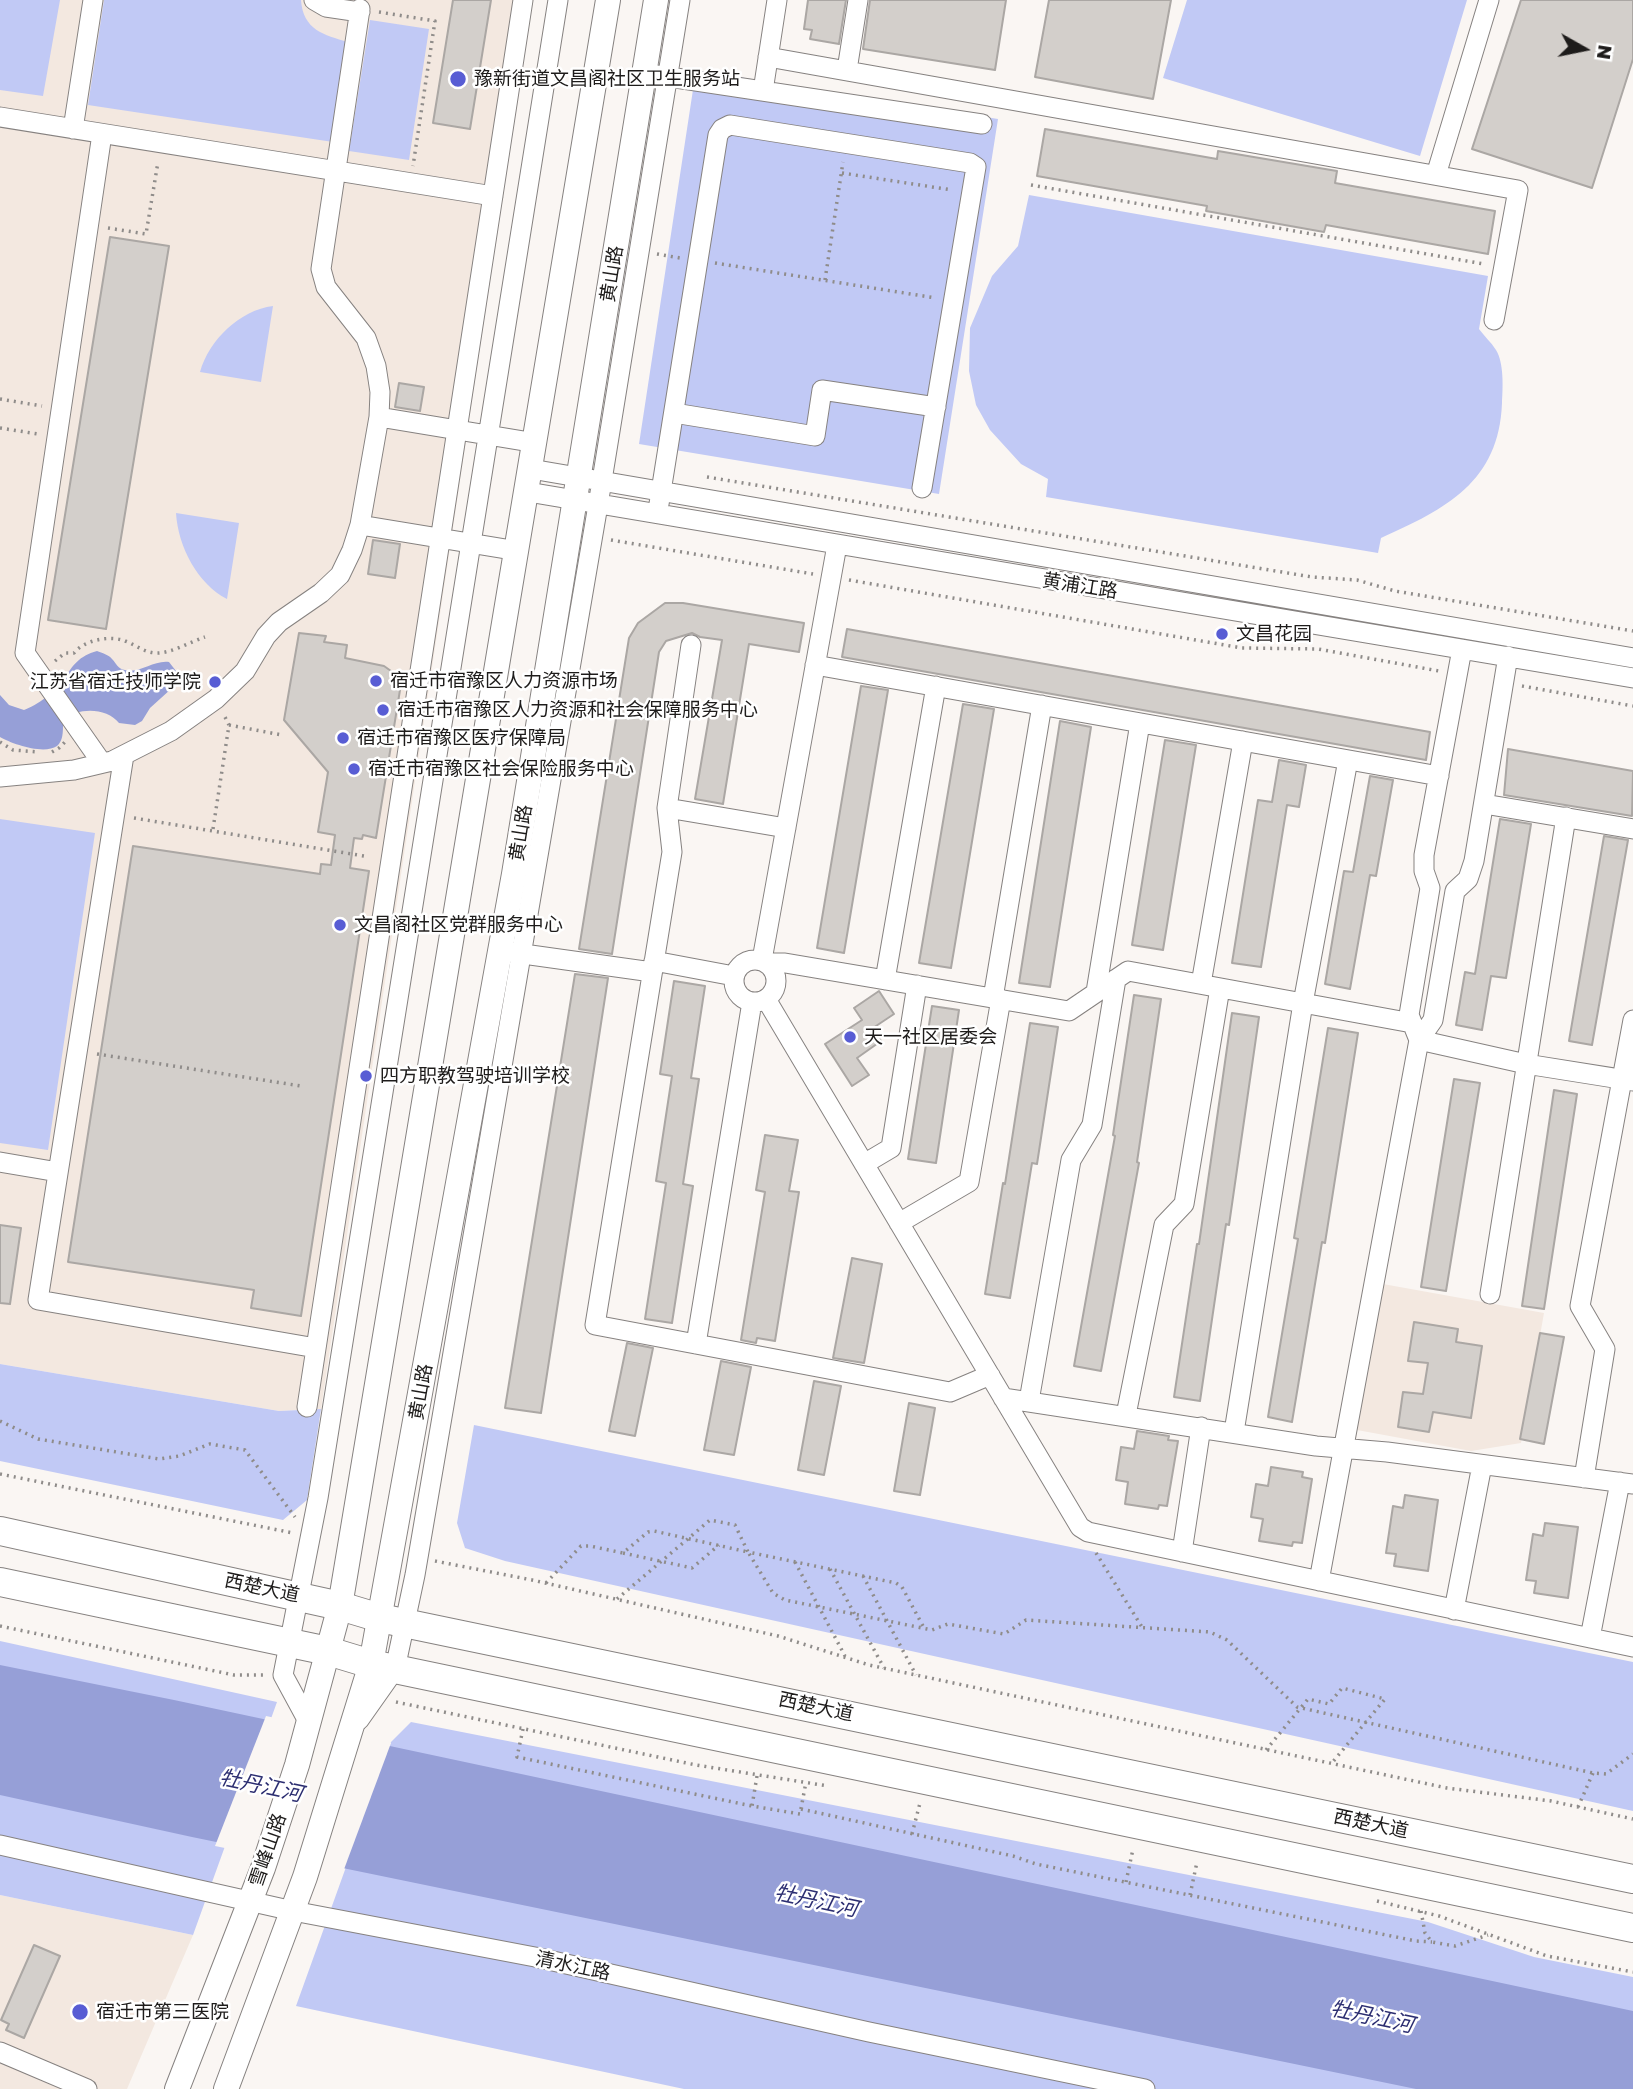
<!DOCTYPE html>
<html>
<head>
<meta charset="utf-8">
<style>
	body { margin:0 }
	#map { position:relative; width:1633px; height:2089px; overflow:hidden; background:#faf6f3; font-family:"Golos Text",sans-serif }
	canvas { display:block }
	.north { position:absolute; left:1549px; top:14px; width:70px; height:70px; -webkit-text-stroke:5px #fff; paint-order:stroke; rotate:99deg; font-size:19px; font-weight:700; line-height:28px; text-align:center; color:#1e1c1b }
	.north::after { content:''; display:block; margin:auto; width:24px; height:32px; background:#1e1c1b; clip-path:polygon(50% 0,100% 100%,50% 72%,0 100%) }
</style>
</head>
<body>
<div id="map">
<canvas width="1633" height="2089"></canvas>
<div class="north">N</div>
</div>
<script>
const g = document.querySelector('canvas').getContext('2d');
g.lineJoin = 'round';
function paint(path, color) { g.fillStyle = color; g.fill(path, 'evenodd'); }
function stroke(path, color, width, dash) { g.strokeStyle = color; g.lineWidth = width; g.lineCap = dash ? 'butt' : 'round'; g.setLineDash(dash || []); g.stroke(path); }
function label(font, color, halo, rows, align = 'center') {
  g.font = font + ' "Golos Text","Noto Sans SC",sans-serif'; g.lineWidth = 5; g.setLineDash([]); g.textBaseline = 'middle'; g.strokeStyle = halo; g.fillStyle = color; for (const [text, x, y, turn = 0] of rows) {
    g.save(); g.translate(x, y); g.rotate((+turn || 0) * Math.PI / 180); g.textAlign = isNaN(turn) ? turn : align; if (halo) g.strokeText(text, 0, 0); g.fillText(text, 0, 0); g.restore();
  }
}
paint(new Path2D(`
	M0,0H532L321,1409L279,1411L0,1364Z
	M1383,1284L1544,1313L1521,1443L1471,1451L1357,1430Z
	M0,1895L193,1935L127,2089H0Z`), '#f3e8e0');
paint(new Path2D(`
	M0,0H60L43,96L0,90Z
	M104,0H301C303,30 324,35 348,42L333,142L88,105Z
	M1187,0H1467L1420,156L1163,78Z
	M370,20L429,29L409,160L349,151Z
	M696,70L998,119L939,494L639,444Z
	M1029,195L1488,276L1479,329C1484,336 1491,342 1496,350C1504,363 1503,387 1502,403C1499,482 1446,509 1381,538L1378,553L1046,497L1048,479L1021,464L990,430L976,405L969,371L970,328L992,276L1018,246Z
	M273,306L261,382L200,372C209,340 240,310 273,306Z
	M176,513L239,523L227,599C198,584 178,547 176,513Z
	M0,819L95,833L48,1150L0,1143Z
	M0,1364L279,1411L321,1409L307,1500L283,1520L0,1461Z
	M474,1425L1633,1662V1811L505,1561L465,1548L457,1523Z
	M0,1641L277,1702L193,1935L0,1895Z
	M411,1722L1428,1922L1534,1957L1633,1977V2089H684L296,2006L391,1742Z`), '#c1c9f5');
paint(new Path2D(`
	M97,651C102,653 109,655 112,659C116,663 118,669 125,670C140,674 153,660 169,662L176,671L175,683L171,689L150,708L142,721L135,725L119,723C110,711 90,708 76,713C72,715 67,721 63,724C63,732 63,741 57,746C44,755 12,744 0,737V695L9,705L24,710C37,705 56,692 64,679C73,665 79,656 97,651Z
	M0,1665L174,1700L1633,2011V2089H1416L192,1837L0,1795Z`), '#969fd7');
paint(new Path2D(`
	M266,1716L391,1743L343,1872L215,1846Z`), '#faf6f3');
const building = new Path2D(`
	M453,0H491L470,129L433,123Z
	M808,0H846L839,44L810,39L812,30L804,29Z
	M870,0H1006L995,70L863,49Z
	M1049,0H1171L1153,99L1035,77Z
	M1521,0H1633V59L1592,188L1472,149Z
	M1045,129L1217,159L1218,151L1337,171L1335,183L1495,211L1488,254L1326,225L1324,232L1206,211L1207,206L1037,176Z
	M110,237L169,246L106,629L48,620Z
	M399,383L424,387L420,411L395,407Z
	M373,540L400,544L395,578L368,574Z
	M665,603H683L804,623L799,652L749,644L723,804L695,799L722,640L700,637L692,633L666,641L659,652L612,954L579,949L629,638L638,623Z
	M847,629L1430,732L1426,760L842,657Z
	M299,633L326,636L324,642L347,645L345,658L384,666L391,671L400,690L376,838L363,835L362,839L354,838L350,868L369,871L301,1316L251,1308L254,1290L68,1262L133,846L320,874L321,864L331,865L335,835L318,832L328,772L284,720Z
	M861,686L888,690L844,953L817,948Z
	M963,704L994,709L951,968L919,963Z
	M1060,721L1091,727L1050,987L1019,983Z
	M1165,740L1196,745L1163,950L1132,945Z
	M1508,749L1633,771L1632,816L1504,795Z
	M1279,760L1306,765L1299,807L1287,805L1261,967L1232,963L1258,800L1272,802Z
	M1370,776L1393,780L1376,876L1370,875L1350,989L1325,984L1344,871L1353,872Z
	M1500,819L1531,824L1506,978L1491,976L1482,1030L1456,1025L1465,972L1475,974Z
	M1604,836L1628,840L1592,1045L1569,1041Z
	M575,974L608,978L541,1413L505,1408Z
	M674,981L705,986L691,1078L699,1079L683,1184L693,1186L672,1323L645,1319L666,1183L656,1181L672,1076L660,1074Z
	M879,991L894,1014L873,1028L881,1041L857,1058L869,1075L852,1086L825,1044L862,1020L854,1008Z
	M1134,995L1161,999L1137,1162L1139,1163L1101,1371L1074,1366L1115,1136L1113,1135Z
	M932,1006L959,1010L936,1163L908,1159Z
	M1232,1013L1259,1017L1229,1225L1226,1224L1200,1401L1174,1397L1197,1244H1199Z
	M1030,1023L1058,1027L1037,1164L1032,1163L1010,1298L985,1294L1003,1183L1005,1184Z
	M1328,1028L1358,1033L1325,1243L1322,1242L1292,1422L1268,1417L1298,1239L1294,1238Z
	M1454,1079L1480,1083L1446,1291L1421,1287Z
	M1554,1090L1577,1094L1544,1309L1522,1306Z
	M765,1135L798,1140L789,1191L799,1192L775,1341L757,1338L756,1343L741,1340L765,1192L756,1190Z
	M0,1225L21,1228L10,1304L0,1303Z
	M852,1258L882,1264L864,1363L833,1358Z
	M1414,1322L1458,1329L1456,1342L1482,1346L1471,1418L1433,1412L1429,1432L1398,1427L1403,1392L1423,1394L1428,1363L1408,1361Z
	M1540,1333L1564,1337L1544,1444L1520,1439Z
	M627,1343L653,1348L635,1436L609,1431Z
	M721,1361L751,1367L734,1455L704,1450Z
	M814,1381L841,1386L824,1475L798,1470Z
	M909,1403L935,1408L920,1495L894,1491Z
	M1137,1431L1169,1436L1168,1440L1178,1441L1167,1506L1159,1505L1158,1509L1125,1504L1128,1482L1116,1480L1121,1447L1134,1449Z
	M1271,1467L1303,1472L1302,1477L1312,1479L1302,1543L1293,1542L1292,1546L1259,1541L1263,1519L1251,1517L1256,1484L1268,1486Z
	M1405,1495L1438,1500L1428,1571L1394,1566L1396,1554L1386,1553L1393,1506L1403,1508Z
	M1545,1523L1578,1527L1568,1598L1534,1593L1536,1581L1526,1580L1533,1534L1543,1536Z
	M34,1945L60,1956L24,2038L6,2030L9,2024L1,2020Z`);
paint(building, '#d3cfcb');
stroke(building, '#aba7a4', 2);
const minor = new Path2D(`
	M314,0L326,7L360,12
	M768,57L1518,190L1494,320
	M847,70L858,0
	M656,75L982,124
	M763,91L777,0
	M0,117L493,196
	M73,129L93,0
	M1436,175L1489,0
	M674,413L815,436L822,390L936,407
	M379,417L536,443
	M531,469L1633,658
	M528,492L1633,678
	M659,504L718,135L722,129L730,125L970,163L976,167L922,488
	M360,525L518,551
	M691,645L667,808L672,852L595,1325L950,1392L990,1375
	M1462,649L1424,855V871L1430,888L1409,1015L1419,1040L1433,1020L1455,891L1468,879L1474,861L1508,656
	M815,665L1439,776
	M124,755L38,1300L316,1348
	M102,763L25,653L102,134
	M0,777L74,770L112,761L171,731L216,699L245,671L266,636L279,622L321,593L340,575L352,550L360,525L379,417L380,392L376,366L366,338L326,287L321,269L360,9
	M1484,804L1633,829
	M667,808L786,828
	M509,952L652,972
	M734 981a21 21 0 1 1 42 0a21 21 0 1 1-42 0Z
	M762,960L837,545
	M654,961L734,976
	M768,963H785L1069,1011L1128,971L1412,1023
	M885,980L936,686
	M1201,984L1243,741
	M1096,992L1140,723
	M993,998L1042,705
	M766,999L1080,1527L1088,1532L1633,1647
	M0,1162L58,1172
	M864,1164L891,1148L917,985
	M899,1223L969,1182L1001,999
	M1490,1294L1566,817
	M696,1344L752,1002
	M1003,1398L1316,1446L1387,1452L1633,1484
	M1029,1401L1071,1160L1092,1125L1116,979
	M307,1407L523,0
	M1126,1415L1164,1225L1184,1204L1220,988
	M1234,1432L1303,1003L1348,760
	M1584,1478L1605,1349L1580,1306L1633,1020
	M1182,1552L1201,1427
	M1319,1581L1419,1040L1526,1064L1633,1081
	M1454,1610L1482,1465
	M1590,1638L1620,1482
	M359,1720L395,1669L415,1575L598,505L680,0
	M309,1723L283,1675L318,1498L558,0
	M0,1845L293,1911L535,1957L869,2032L1145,2089
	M0,2052L87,2089`);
const major = new Path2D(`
	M177,2089L263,1868L297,1765L340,1606L608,0
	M226,2089L305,1877L371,1664L514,874L656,0`);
const highway = new Path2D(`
	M0,1531L340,1606L380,1618L1633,1879
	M0,1582L328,1651L371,1664L1633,1928`);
stroke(minor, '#868280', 21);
stroke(major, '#868280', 26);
stroke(highway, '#868280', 30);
stroke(new Path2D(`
	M379,12L435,21L413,166
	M842,173L952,190
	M1031,185L1484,264
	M108,228L146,234L158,162
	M657,254L680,258
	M715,263L936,298
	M825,280L843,162
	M0,399L42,406
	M0,428L38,434
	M707,477L1312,577L1357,580L1395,591L1633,631
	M611,540L813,574
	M849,580L1242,648L1318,649L1439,671
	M55,661L65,653H74C84,640 110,635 125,641C136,645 145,653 157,653C172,653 190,642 205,637
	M1522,686L1633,706
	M229,725L282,735
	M0,742L13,750L38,752
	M52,752L59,748L65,742
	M134,818L364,856
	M213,829L229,725L225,717
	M97,1054L301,1086
	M0,1421L38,1439L159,1459L179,1456L210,1444L245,1450L295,1517
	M0,1474L293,1533
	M623,1553L692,1568L719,1545
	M1096,1553L1142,1627
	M435,1561L532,1580L778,1636L869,1665L916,1675L1447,1788L1551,1801L1633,1819
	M795,1562L845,1656
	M830,1569L884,1668
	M863,1576L916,1675
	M546,1583L581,1546H590L623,1553L648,1532L654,1531L748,1552L773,1593L785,1600L932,1630L948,1624L1004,1634L1026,1620L1210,1632L1227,1640L1297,1707L1593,1773L1606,1774L1633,1754
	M617,1599L710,1520L735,1525L748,1552L896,1583L902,1587L924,1628
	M0,1626L234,1675H266
	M396,1702L696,1765L828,1786
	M523,1729L517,1757L752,1806
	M1266,1750L1308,1699L1329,1704L1342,1688L1385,1699L1331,1764
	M757,1776L752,1806L800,1814L806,1782
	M1578,1807L1593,1773
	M801,1809L1013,1856L1036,1864L1416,1941L1432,1942
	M912,1834L920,1803
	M1126,1882L1133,1849
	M1190,1895L1197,1862
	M1377,1901L1439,1916L1547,1956L1633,1972
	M1421,1911L1425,1933L1432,1942L1455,1946L1488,1935`), '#8f8c8a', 3.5, [2, 5]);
stroke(minor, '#fff', 19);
stroke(major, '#fff', 24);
stroke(highway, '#fff', 28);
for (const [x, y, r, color] of [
	[458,79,9,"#585dd4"],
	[1222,634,7,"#585dd4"],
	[376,681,7,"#585dd4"],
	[215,682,7,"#585dd4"],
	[383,710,7,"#585dd4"],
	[343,738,7,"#585dd4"],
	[354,769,7,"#585dd4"],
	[340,925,7,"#585dd4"],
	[850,1037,7,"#585dd4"],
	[366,1076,7,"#585dd4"],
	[80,2012,9,"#585dd4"]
]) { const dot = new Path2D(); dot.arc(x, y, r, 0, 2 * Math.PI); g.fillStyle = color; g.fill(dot); stroke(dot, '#fff', 2.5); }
label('19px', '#1e1c1b', '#fff', [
	["豫新街道文昌阁社区卫生服务站",474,79],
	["文昌花园",1236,634],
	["宿迁市宿豫区人力资源市场",390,681],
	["江苏省宿迁技师学院",201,682,"right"],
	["宿迁市宿豫区人力资源和社会保障服务中心",397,710],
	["宿迁市宿豫区医疗保障局",357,738],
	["宿迁市宿豫区社会保险服务中心",368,769],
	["文昌阁社区党群服务中心",354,925],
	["天一社区居委会",864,1037],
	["四方职教驾驶培训学校",380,1076],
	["宿迁市第三医院",96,2012]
], 'left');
label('19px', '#1e1c1b', '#fff', [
	["黄山路",612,274,-81],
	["黄浦江路",1080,586,9],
	["黄山路",521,833,-81],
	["黄山路",421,1392,-80],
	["西楚大道",262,1588,12],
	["西楚大道",816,1707,12],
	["西楚大道",1371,1824,12],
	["雪峰山路",268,1850,-71],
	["清水江路",573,1966,12]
]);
label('italic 21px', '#2c2e71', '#fff', [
	["牡丹江河",261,1786,12],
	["牡丹江河",816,1901,12],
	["牡丹江河",1372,2017,12]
]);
</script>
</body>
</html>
